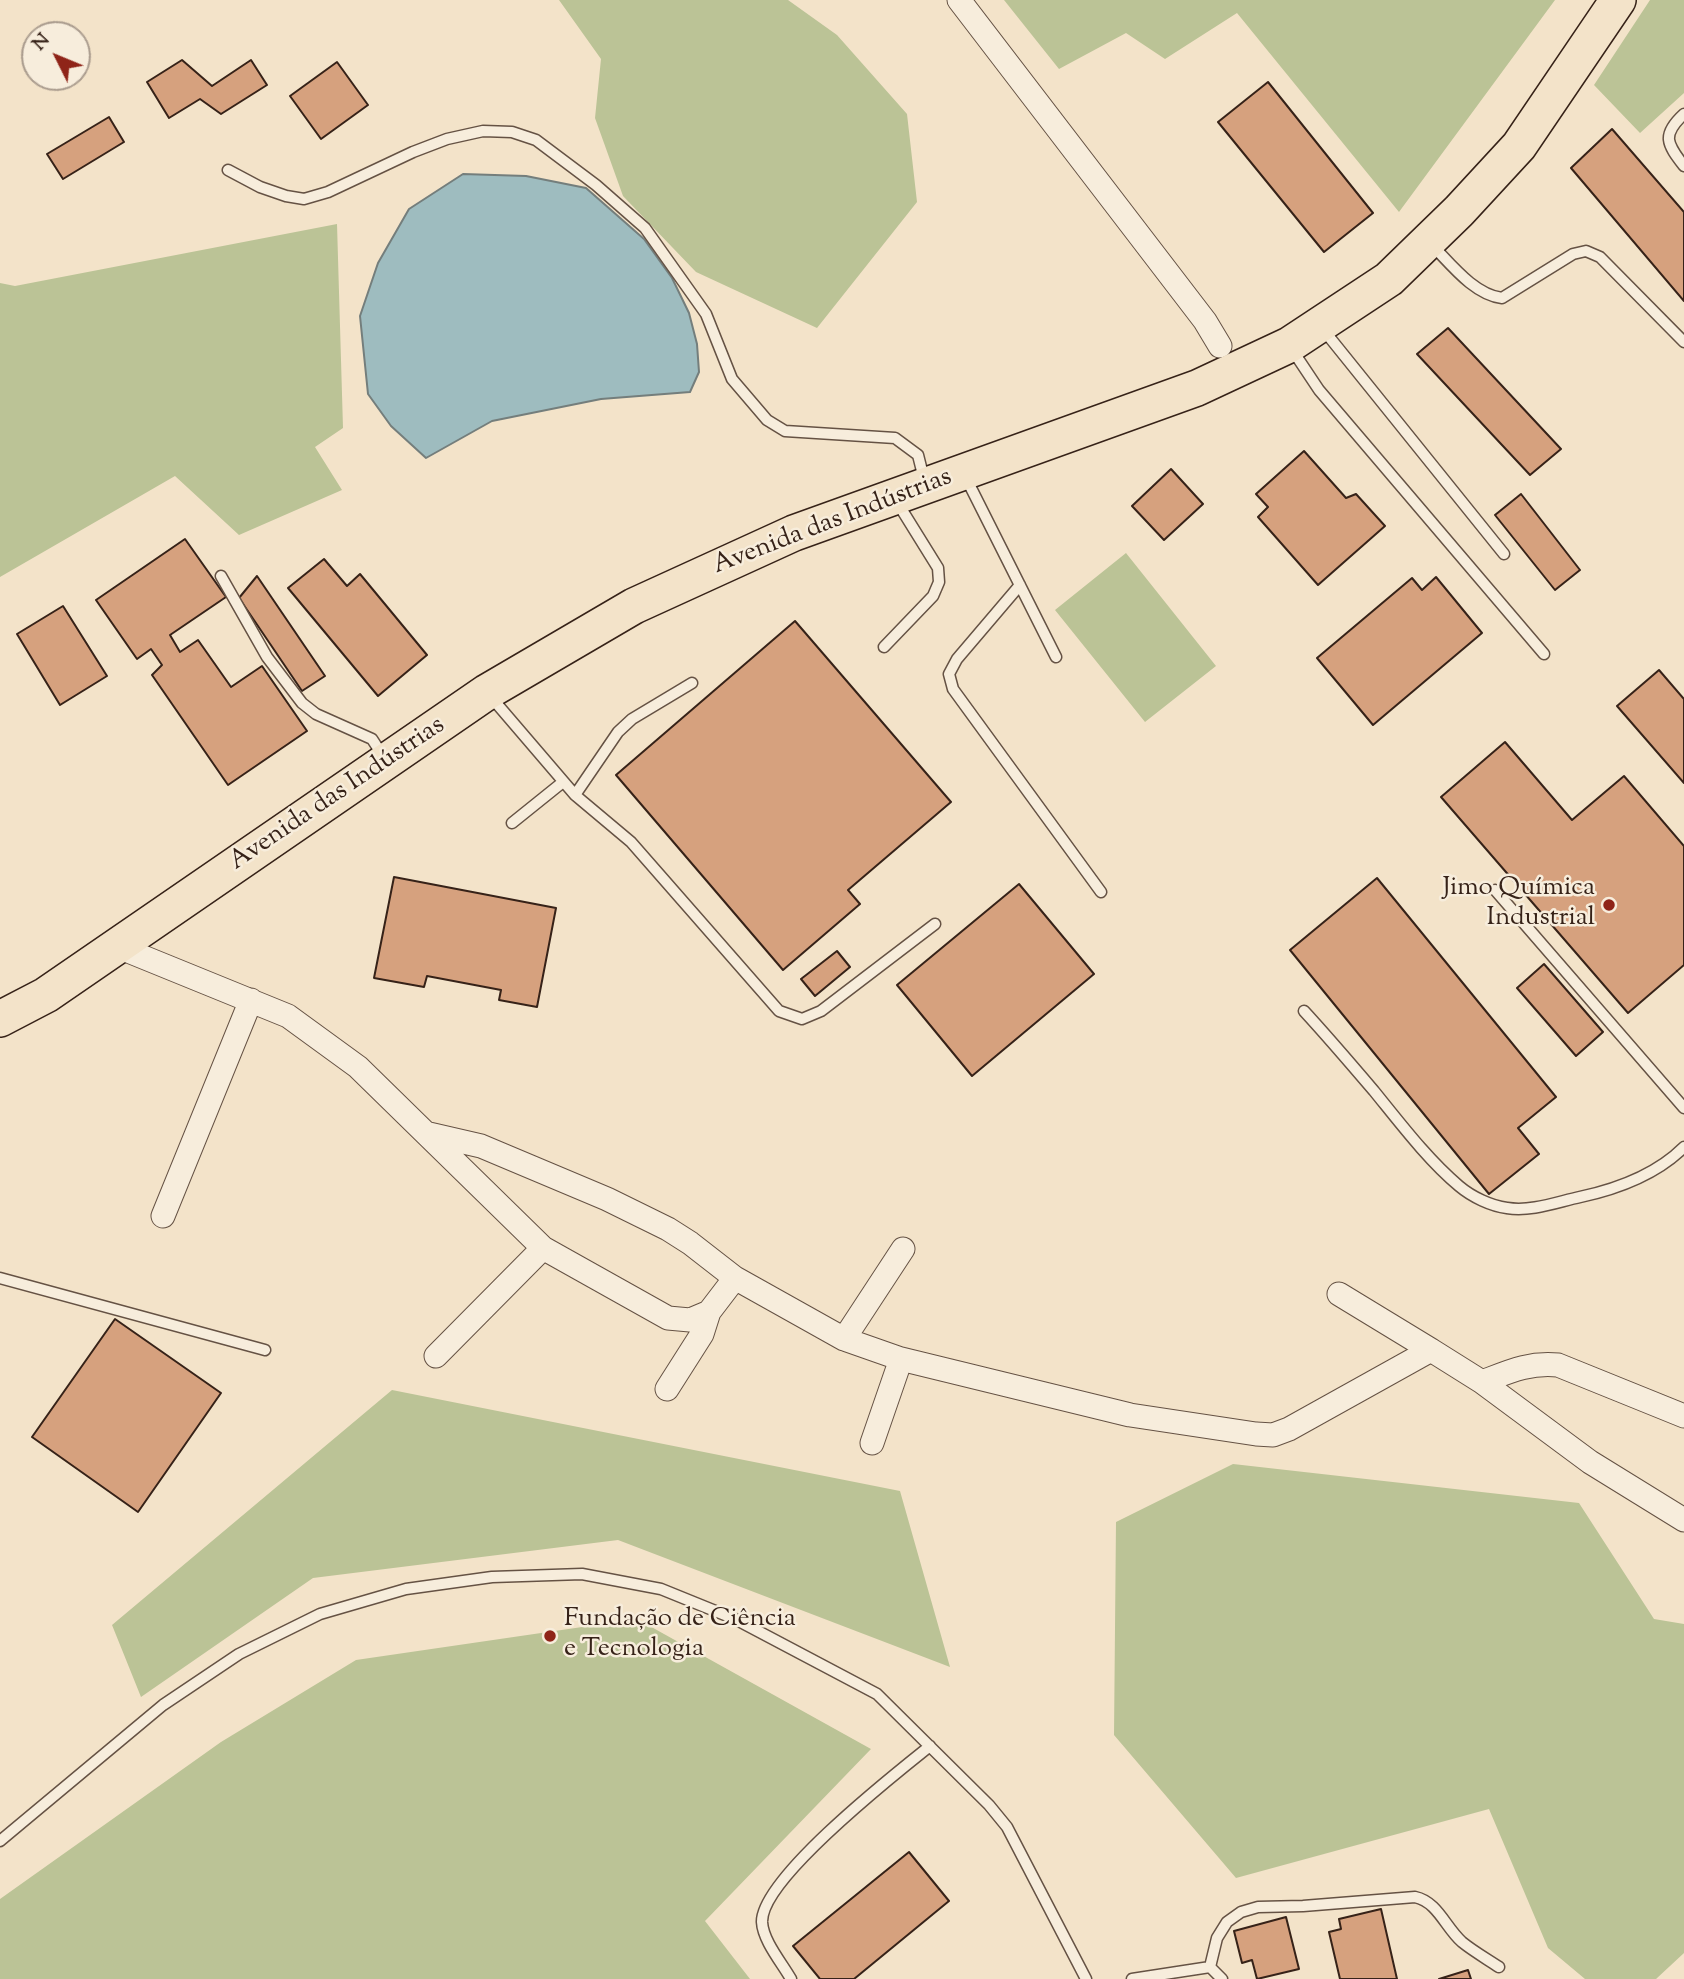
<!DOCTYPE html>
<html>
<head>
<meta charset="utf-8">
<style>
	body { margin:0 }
	#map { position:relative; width:1684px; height:1979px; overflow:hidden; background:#f3e3c9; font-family:"Sorts Mill Goudy",serif }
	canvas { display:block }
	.north { position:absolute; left:21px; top:21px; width:70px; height:70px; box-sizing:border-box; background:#f7eddc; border:2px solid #aa9c8e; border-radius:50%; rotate:313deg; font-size:19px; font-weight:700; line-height:28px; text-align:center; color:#362218 }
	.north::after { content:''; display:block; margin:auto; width:24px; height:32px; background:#8f2418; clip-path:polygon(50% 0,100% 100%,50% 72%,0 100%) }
</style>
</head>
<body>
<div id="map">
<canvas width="1684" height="1979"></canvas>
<div class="north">N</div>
</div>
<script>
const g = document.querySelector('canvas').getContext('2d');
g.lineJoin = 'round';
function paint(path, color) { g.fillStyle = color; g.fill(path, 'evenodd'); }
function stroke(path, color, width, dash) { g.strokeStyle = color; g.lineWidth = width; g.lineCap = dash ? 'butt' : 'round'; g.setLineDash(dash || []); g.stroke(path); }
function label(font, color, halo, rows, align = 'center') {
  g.font = font + ' "Sorts Mill Goudy",serif'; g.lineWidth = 5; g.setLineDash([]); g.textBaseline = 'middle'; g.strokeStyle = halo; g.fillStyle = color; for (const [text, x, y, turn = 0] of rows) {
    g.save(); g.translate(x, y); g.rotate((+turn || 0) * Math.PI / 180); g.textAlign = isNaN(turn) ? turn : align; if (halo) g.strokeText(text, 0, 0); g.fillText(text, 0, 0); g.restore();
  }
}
paint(new Path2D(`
	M559,0H788L837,35L907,114L917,202L817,328L696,272L623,196L595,118L601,59Z
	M1004,0H1555L1399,212L1237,13L1165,59L1126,33L1059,69Z
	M1650,0H1684V93L1640,133L1594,85Z
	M337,224L343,428L315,447L342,490L239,535L175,476L0,577V283L15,286Z
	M1126,553L1216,666L1145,722L1055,610Z
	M392,1390L900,1491L950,1667L618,1540L313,1578L141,1697L112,1625Z
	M1233,1464L1579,1503L1654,1619L1684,1624V1953L1656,1979H1585L1548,1948L1489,1809L1236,1878L1114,1735L1116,1522Z
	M637,1619L871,1749L705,1921L750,1979H0V1899L221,1742L356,1660Z`), '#bbc396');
const water = new Path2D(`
	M463,174L526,176L586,188L644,239L672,278L689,313L697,344L699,372L690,392L601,399L492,421L426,458L391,426L368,394L360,316L378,263L409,209Z`);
paint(water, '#9ebcbf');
stroke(water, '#747e7c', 2);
const building = new Path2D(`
	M182,60L212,86L251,60L267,85L221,114L200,99L169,118L147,82Z
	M337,62L368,105L321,139L290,96Z
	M1268,82L1373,213L1324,252L1218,122Z
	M109,117L124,142L63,179L47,154Z
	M1612,129L1684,212V301L1571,168Z
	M1448,328L1561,449L1530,475L1417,354Z
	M1304,451L1346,498L1356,494L1385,526L1318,585L1258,517L1268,507L1256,494Z
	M1171,469L1203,504L1164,540L1132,506Z
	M1521,494L1580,570L1555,590L1495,515Z
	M185,539L226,597L170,635L180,652L198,640L231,687L262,666L307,731L228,785L152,675L162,665L151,649L137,659L96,600Z
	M324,559L347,586L360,574L427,655L378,696L288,588Z
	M257,576L325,676L302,691L239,598Z
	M1436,577L1482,633L1373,725L1317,658L1412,578L1422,590Z
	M63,606L107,676L60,705L17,634Z
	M795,621L951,802L848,890L860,904L783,970L616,775Z
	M1659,670L1684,699V783L1617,706Z
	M1505,742L1572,820L1624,776L1684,846V965L1628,1013L1441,797Z
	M394,877L556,908L537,1007L499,1000L501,990L427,976L424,987L374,978Z
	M1377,878L1556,1097L1518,1128L1539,1154L1489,1194L1290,950Z
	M1019,884L1094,974L972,1076L897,985Z
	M837,951L850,967L815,996L801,979Z
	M1544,964L1603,1032L1576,1056L1517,988Z
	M115,1319L221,1393L138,1512L32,1437Z
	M909,1852L949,1901L854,1979H820L793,1946Z
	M1381,1909L1397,1979H1340L1329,1932L1341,1929L1339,1919Z
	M1286,1917L1299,1969L1257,1979L1252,1960L1242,1963L1234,1931Z
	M1468,1970L1471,1979H1439Z`);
paint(building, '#d6a17e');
stroke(building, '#362218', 2);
const service = new Path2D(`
	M1684,114C1661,135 1667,144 1684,166
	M228,170L260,187L286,196L304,199L328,192L413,152L447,139L483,131L512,132L536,140L596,185L645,228L706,314L732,379L767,420L785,431L895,438L918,455L925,483
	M1431,244C1450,263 1474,295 1502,298L1573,254L1586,251L1600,257L1684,342
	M1322,328L1504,554
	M1291,348L1319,390L1544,654
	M966,478L1056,657
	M221,576L267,657L302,703L316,714L372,739L385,759
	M1020,585L957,659L949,674L953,689L1101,892
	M884,647L933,596L939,582L938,568L897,502
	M491,697L575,795L631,842L779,1011L802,1019L821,1011L935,924
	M575,795L618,732L632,719L692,683
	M512,823L563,782
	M1495,890L1684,1108
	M1304,1011C1328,1037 1351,1064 1374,1091C1400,1123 1428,1160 1459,1186C1472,1197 1491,1206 1507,1208C1531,1212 1557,1202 1580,1197C1617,1189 1657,1174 1684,1147
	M0,1278L265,1350
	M0,1841L163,1705L239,1654L320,1614L406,1589L492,1577L582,1574L661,1589L735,1619L877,1694L989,1805L1007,1827L1086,1979
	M1210,1967L1217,1938L1227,1922L1241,1912L1258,1907L1303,1906L1415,1897C1438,1902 1445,1927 1462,1942C1473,1951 1487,1959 1499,1967
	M791,1979C782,1963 763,1941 762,1922C761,1879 895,1774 930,1746
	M1132,1979L1210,1967L1222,1979`);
const minor = new Path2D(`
	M959,0L1205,321L1220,346
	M116,946L288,1016L358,1067L543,1248L668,1318L690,1320L709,1312L735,1278L844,1339L901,1359L1130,1415L1256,1434L1273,1435L1289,1429L1431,1350L1482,1382C1508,1372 1529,1362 1558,1365L1684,1416
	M429,1134L481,1146L607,1199L668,1229L690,1243L735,1278
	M163,1216L251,1000
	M1339,1294L1431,1350
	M844,1339L903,1249
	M436,1356L543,1248
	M1482,1382L1590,1462L1684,1520
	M667,1389L702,1334L709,1312
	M872,1443L901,1359`);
const primary = new Path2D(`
	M0,1019L46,995L487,692L634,606L794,533L1197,388L1289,345L1389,279L1459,211L1519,146L1618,0`);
stroke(service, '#655244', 13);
stroke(minor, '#655244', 25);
stroke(primary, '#362218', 38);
stroke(service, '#f7eddc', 10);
stroke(minor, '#f7eddc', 23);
stroke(primary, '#f3e3c9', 35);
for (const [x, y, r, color] of [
	[1609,905,7,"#8f2418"],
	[550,1636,7,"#8f2418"]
]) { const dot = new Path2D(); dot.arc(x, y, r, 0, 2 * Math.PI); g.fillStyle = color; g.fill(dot); stroke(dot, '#f7eddc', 2.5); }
label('26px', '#362218', '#f7eddc', [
	["Avenida das Indústrias",833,523,-21],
	["Avenida das Indústrias",338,795,-34]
]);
label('26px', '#362218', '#f7eddc', [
	["Jimo Química",1595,890],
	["Industrial",1595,920],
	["Fundação de Ciência",564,1621,"left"],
	["e Tecnologia",564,1651,"left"]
], 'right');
</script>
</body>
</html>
